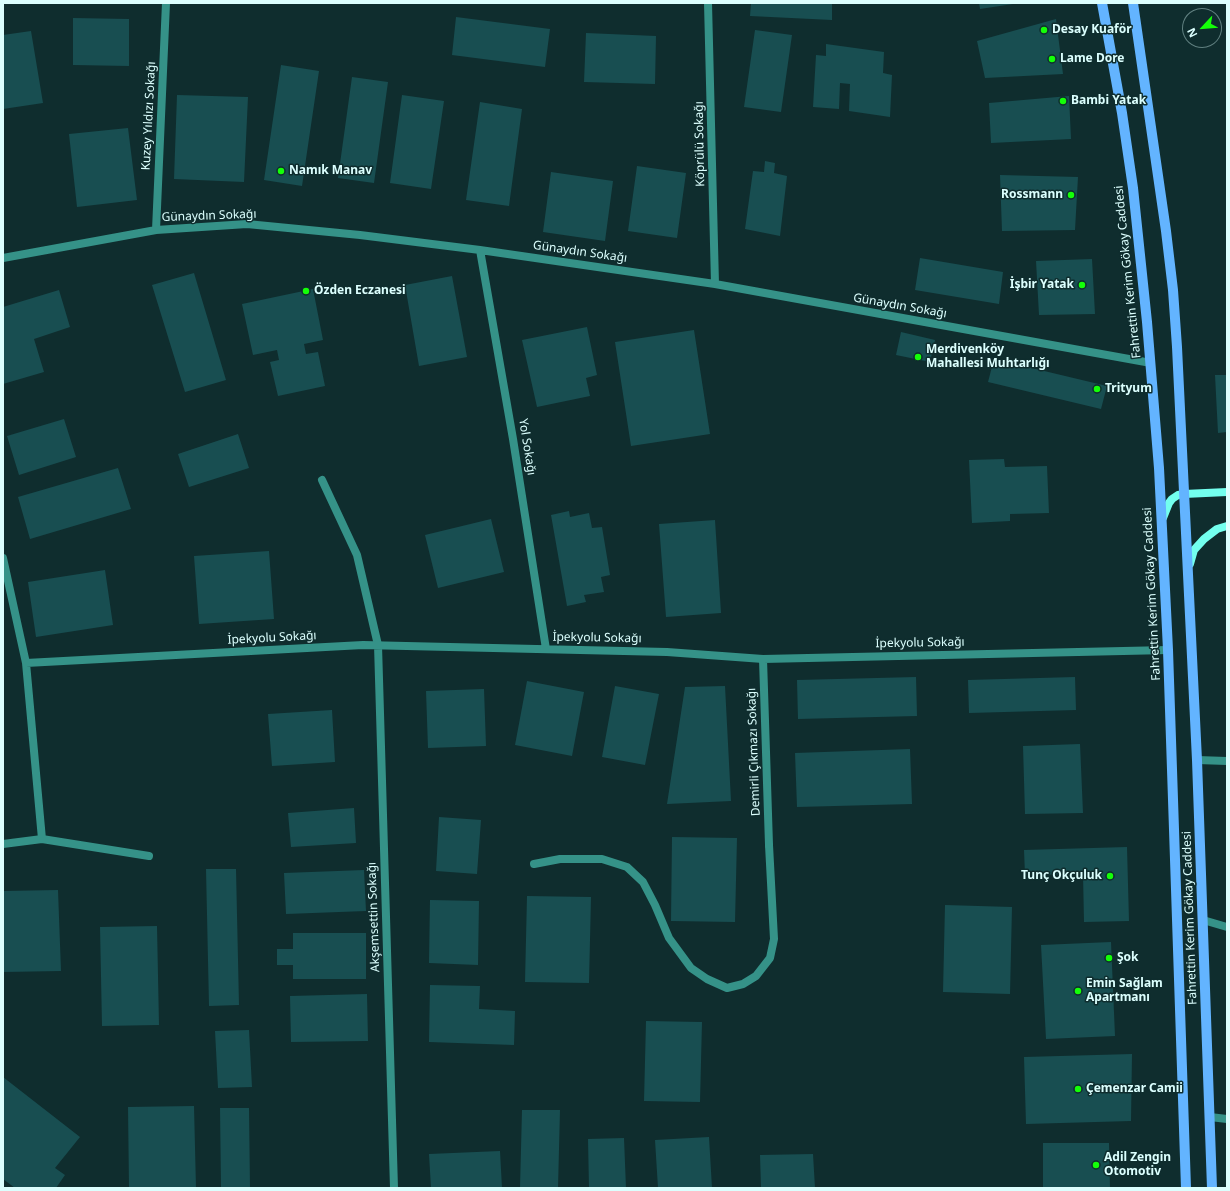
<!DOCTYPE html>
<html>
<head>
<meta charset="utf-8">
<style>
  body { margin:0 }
  #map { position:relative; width:1230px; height:1191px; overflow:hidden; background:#0f2d2e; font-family:"Noto Sans",sans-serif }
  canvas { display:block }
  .frame { position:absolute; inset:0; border:4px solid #dcfffe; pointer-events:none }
  .north { position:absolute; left:1182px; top:8px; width:40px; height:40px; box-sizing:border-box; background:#0f2d2e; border:1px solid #618181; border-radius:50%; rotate:244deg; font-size:11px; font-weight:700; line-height:16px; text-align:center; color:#dcfffe }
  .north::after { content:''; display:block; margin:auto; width:14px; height:18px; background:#14ff08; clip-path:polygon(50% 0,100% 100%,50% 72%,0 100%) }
</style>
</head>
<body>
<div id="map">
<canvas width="1230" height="1191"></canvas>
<div class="frame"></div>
<div class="north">N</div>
</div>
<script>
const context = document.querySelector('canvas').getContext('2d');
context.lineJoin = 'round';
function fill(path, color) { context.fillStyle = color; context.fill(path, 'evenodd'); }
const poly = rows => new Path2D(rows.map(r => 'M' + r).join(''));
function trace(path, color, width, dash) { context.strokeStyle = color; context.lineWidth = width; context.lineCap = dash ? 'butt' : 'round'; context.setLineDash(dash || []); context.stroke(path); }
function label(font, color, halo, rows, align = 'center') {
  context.font = font + ' "Noto Sans",sans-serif'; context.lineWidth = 3; context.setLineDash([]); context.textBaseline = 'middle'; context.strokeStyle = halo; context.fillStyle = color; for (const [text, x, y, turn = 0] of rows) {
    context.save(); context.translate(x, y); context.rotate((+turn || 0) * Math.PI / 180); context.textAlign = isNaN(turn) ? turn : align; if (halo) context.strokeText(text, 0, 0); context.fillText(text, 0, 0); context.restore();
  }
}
fill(poly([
  [751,3,832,3,832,20,750,16],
  [979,3,1013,3,1013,4,980,9],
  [456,17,550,29,545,67,452,55],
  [73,18,129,19,129,66,73,65],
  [1056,19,1063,74,985,78,977,41],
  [755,30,792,35,781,112,744,107],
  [31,31,43,103,3,109,3,35],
  [586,33,656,36,655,84,584,82],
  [826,44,884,52,883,73,892,75,890,117,849,111,850,84,840,83,839,109,813,107,816,55,826,56],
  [281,65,319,71,302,186,264,180],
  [352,77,388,82,374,183,338,178],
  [177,95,248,97,244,182,174,179],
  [402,95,444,101,431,189,390,183],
  [1069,96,1071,139,991,143,989,103],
  [480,102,522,109,509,206,466,200],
  [128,128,137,200,77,207,69,134],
  [765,161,775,163,774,173,787,176,780,236,745,229,753,171,764,172],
  [637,166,686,173,677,238,628,231],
  [551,172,613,181,605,241,543,232],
  [1000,175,1078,177,1075,230,1002,231],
  [920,258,1003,272,999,304,915,290],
  [1092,259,1095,314,1039,315,1036,261],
  [194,273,226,380,185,392,152,285],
  [452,276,467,357,419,366,405,285],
  [313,289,323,340,304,344,306,354,318,352,325,386,278,396,270,362,279,360,277,350,253,355,242,304],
  [59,290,70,327,34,339,44,372,3,384,3,307],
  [587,327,597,375,586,378,590,396,537,407,522,340],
  [694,330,710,434,631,446,615,342],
  [901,332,935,340,930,362,896,355],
  [994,359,1107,386,1101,409,988,382],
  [1215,375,1227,375,1227,432,1218,433],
  [64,419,76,457,19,475,7,436],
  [238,434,249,468,189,487,178,454],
  [1004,459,1005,467,1047,466,1049,513,1010,514,1010,521,972,523,969,460],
  [118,468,131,509,30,539,18,497],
  [569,511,570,517,589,513,592,528,602,527,610,575,601,577,604,592,584,595,586,602,567,606,551,515],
  [491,519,504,572,438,588,425,535],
  [715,520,721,613,666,617,659,524],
  [269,551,274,619,199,624,194,556],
  [105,570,113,625,36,637,28,582],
  [916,677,917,716,798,719,797,680],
  [1075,677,1076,710,969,713,968,680],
  [527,681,584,692,572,756,515,745],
  [615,686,659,694,645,765,602,757],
  [725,686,731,801,667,804,685,687],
  [484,689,486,746,428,748,426,691],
  [332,710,335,762,272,766,268,714],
  [1080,744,1083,813,1025,814,1023,746],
  [910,749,912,804,797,807,795,753],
  [354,808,356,843,291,847,288,813],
  [439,817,481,820,477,874,436,871],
  [672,837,737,838,735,922,671,921],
  [1127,847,1129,921,1084,922,1083,874,1025,875,1024,850],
  [206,869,236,869,239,1005,209,1006],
  [364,870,366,911,286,914,284,873],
  [58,890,61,971,3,972,3,891],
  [527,896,591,897,589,983,525,982],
  [430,900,479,901,478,965,429,963],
  [945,905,1012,907,1010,994,943,992],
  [157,926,159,1025,102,1026,100,927],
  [293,933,366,933,366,979,293,979,293,965,277,965,277,949,293,949],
  [1111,942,1115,1036,1046,1039,1041,945],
  [430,985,480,986,479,1009,515,1011,514,1045,429,1042],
  [367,994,368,1041,291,1042,290,996],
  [646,1021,702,1022,700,1102,644,1101],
  [249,1030,252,1087,218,1088,215,1031],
  [1132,1054,1131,1121,1026,1124,1024,1057],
  [3,1077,80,1137,55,1168,65,1175,56,1188,15,1188,3,1179],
  [194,1106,196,1188,129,1188,128,1107],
  [220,1108,249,1108,250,1188,221,1188],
  [522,1110,560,1110,558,1188,520,1188],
  [709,1137,712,1188,658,1188,655,1140],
  [624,1138,626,1188,589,1188,588,1139],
  [1043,1143,1109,1143,1110,1188,1043,1188],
  [500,1151,502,1188,431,1188,429,1154],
  [813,1154,815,1188,761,1188,760,1155]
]), '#184e51');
trace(poly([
  [322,480,357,555,378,645],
  [534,864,560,859,602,859,627,867,643,882,655,905,669,938,691,968,707,979,727,988,743,984,756,976,770,958,774,939,769,845]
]), '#359288', 8);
trace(poly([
  [708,3,715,284],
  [156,230,166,3],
  [480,250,513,439,546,649],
  [3,258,156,230,247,224,360,235,480,250,715,284,1151,363],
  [3,558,26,663,42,839,3,844],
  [378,645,394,1188],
  [763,659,769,845],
  [26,663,363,645,667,652,763,659,1168,650],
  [1197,760,1227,761],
  [42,839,149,856],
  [1203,920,1227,927],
  [1210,1117,1227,1119]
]), '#359288', 8);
trace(poly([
  [1163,518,1169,503,1172,499,1178,495,1184,494,1227,492],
  [1190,564,1194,550,1204,539,1217,529,1227,526]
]), '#73ffee', 8);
trace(poly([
  [1102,3,1122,113,1133,188,1147,322,1159,468,1168,650,1186,1188],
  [1133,3,1166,231,1173,290,1177,347,1197,760,1212,1188]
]), '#63b4ff', 10);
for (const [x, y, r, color] of [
  [1044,30,4,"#14ff08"],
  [1052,59,4,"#14ff08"],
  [1063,101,4,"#14ff08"],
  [281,171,4,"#14ff08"],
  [1071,195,4,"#14ff08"],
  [1082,285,4,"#14ff08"],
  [306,291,4,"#14ff08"],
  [918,357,4,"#14ff08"],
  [1097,389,4,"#14ff08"],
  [1110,876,4,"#14ff08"],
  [1109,958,4,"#14ff08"],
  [1078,991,4,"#14ff08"],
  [1078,1089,4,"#14ff08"],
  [1096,1165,4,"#14ff08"]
]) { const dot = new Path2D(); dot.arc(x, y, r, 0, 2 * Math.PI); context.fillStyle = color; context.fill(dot); trace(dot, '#0f2d2e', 1.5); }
label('bold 12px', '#dcfffe', '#0f2d2e', [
  ["Desay Kuaför",1052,30],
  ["Lame Dore",1060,59],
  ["Bambi Yatak",1071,101],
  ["Namık Manav",289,171],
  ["Rossmann",1063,195,"right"],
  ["İşbir Yatak",1074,285,"right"],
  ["Özden Eczanesi",314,291],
  ["Merdivenköy",926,350],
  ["Mahallesi Muhtarlığı",926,364],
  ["Trityum",1105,389],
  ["Tunç Okçuluk",1102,876,"right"],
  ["Şok",1117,958],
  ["Emin Sağlam",1086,984],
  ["Apartmanı",1086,998],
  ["Çemenzar Camii",1086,1089],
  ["Adil Zengin",1104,1158],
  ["Otomotiv",1104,1172]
], 'left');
label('12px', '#dcfffe', '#0f2d2e', [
  ["Kuzey Yıldızı Sokağı",149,116,-87],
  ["Köprülü Sokağı",700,144,-91],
  ["Günaydın Sokağı",209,216,-2],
  ["Günaydın Sokağı",580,252,8],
  ["Fahrettin Kerim Gökay Caddesi",1128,272,-96],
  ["Günaydın Sokağı",900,306,10],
  ["Yol Sokağı",527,447,81],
  ["Fahrettin Kerim Gökay Caddesi",1152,594,-93],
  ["İpekyolu Sokağı",272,638,-3],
  ["İpekyolu Sokağı",597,638,1],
  ["İpekyolu Sokağı",920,643,-1],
  ["Demirli Çıkmazı Sokağı",754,752,-92],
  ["Akşemsettin Sokağı",374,917,-92],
  ["Fahrettin Kerim Gökay Caddesi",1190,918,-92]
]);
</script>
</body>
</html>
